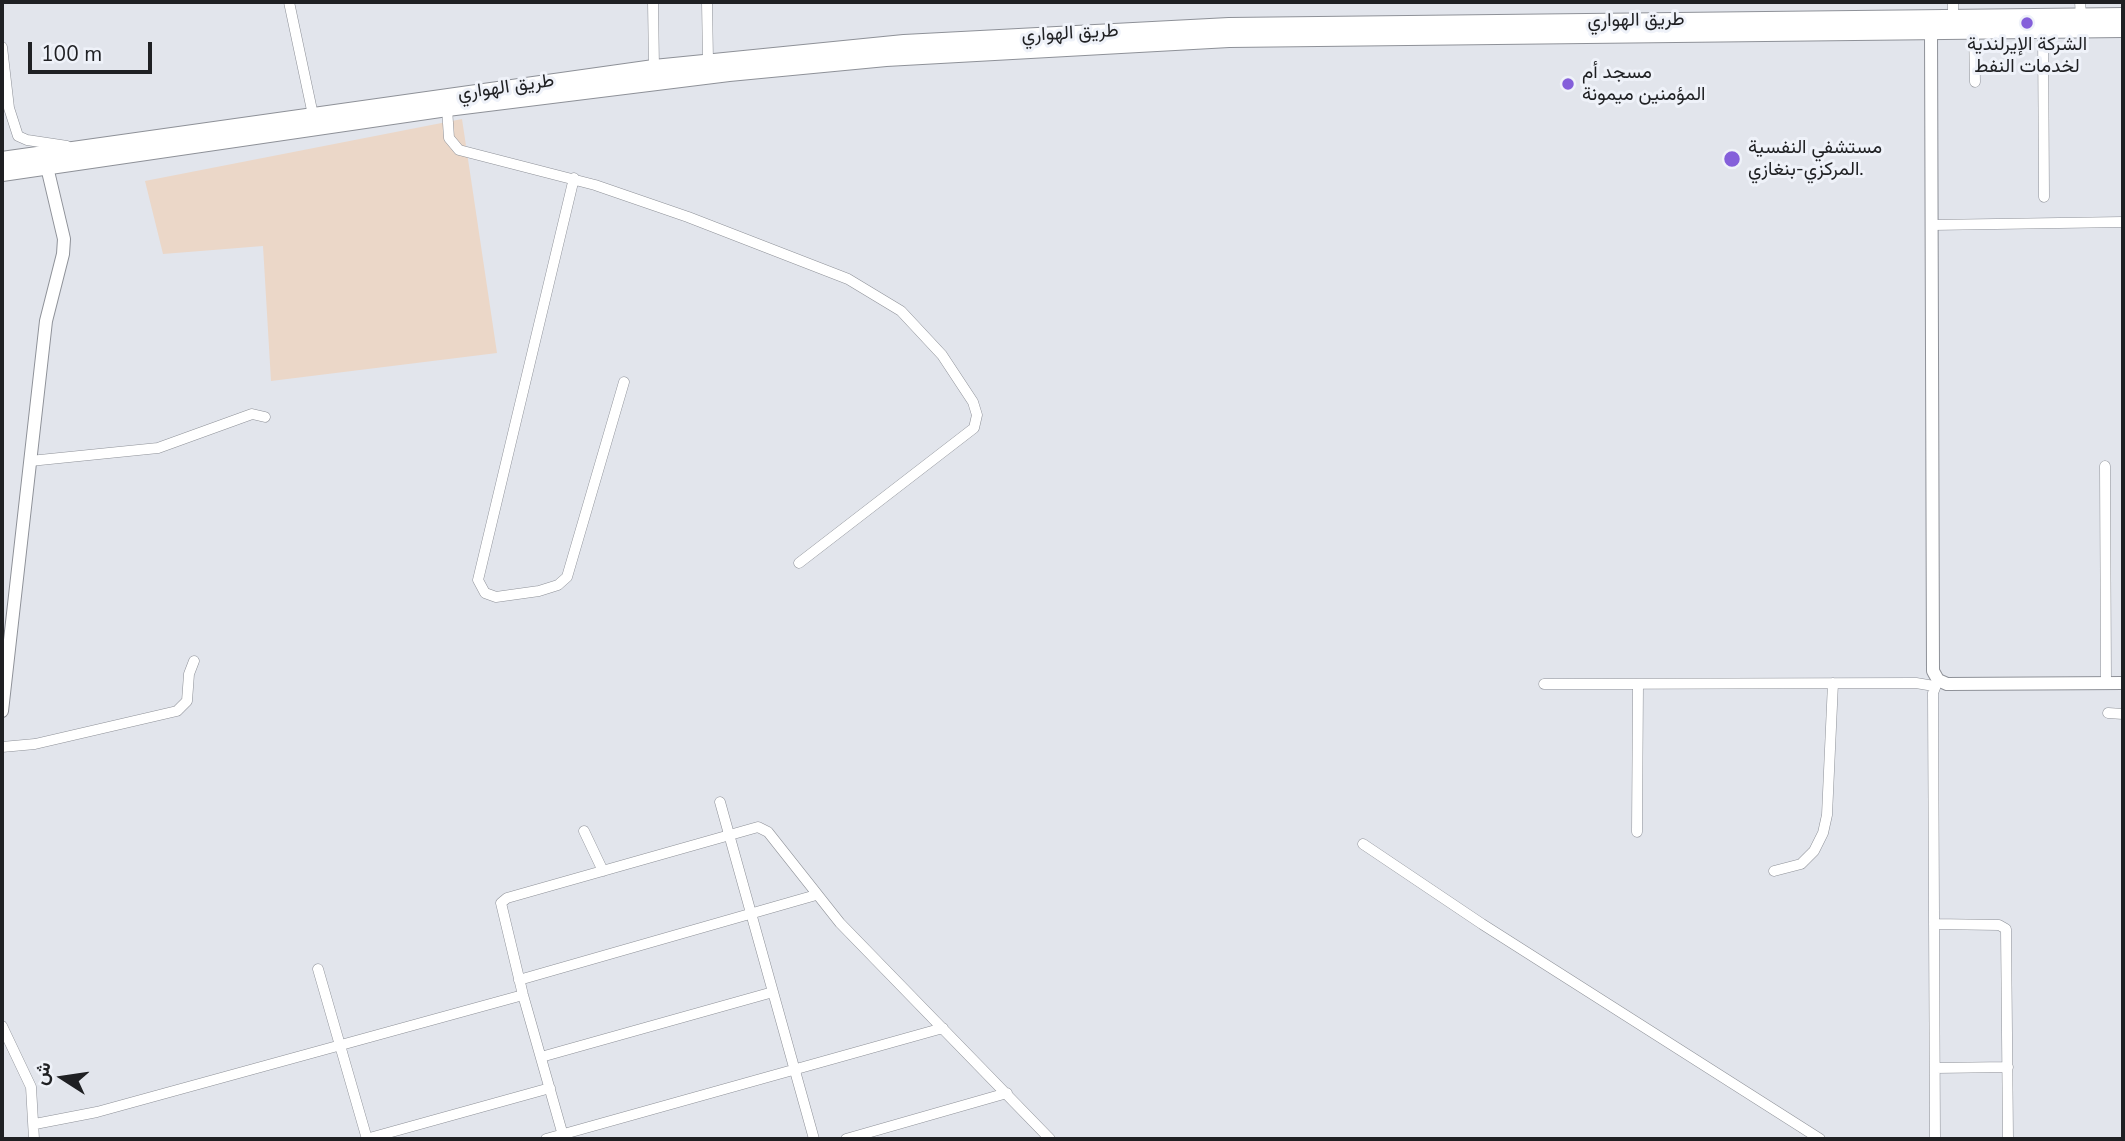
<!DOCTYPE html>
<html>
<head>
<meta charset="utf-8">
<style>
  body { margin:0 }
  #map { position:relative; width:2125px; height:1141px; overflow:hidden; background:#e2e5ec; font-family:"Nunito Sans",Vazirmatn,sans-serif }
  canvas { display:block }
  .frame { position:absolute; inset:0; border:4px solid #1f2023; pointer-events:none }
  .north { position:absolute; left:28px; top:1043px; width:70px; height:70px; -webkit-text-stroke:5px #eff2f9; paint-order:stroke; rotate:282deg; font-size:19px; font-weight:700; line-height:28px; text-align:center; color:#1f2023 }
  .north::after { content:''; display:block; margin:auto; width:24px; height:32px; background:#1f2023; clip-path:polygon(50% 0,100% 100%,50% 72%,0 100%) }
  .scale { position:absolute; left:28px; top:42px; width:124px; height:32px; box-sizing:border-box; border:4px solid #1f2023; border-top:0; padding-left:9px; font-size:21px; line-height:24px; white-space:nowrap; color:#1f2023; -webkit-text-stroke:5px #eff2f9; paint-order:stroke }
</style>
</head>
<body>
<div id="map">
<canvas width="2125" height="1141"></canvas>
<div class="frame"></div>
<div class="north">ش</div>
<div class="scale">100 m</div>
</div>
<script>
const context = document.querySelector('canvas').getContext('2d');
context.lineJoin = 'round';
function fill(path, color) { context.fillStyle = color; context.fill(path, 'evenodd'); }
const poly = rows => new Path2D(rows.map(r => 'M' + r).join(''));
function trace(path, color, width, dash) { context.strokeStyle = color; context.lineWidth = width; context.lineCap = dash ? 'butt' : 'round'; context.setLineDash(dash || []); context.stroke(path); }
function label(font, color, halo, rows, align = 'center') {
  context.font = font + ' "Nunito Sans",Vazirmatn,sans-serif'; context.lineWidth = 6; context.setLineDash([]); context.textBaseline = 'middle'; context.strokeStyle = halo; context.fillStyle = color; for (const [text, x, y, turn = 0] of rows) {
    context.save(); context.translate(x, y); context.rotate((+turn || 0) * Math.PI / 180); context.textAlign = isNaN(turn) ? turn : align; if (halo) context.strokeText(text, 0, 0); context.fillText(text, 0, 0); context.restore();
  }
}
fill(poly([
  [462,119,497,353,271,381,263,246,163,254,145,181]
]), '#ebd7c8');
const minor = poly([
  [289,2,313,115],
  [653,2,654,68],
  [707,2,708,61],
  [2080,2,2081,16],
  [1953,16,1953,2],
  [2043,29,2044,197],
  [1974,30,1975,82],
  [2,47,9,108,18,136,27,140,67,146],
  [447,108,449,138,459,150,595,185,688,217,848,279,901,311,942,355,973,402,977,415,974,428,799,563],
  [574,178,478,580,485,593,496,597,539,591,558,585,567,577,624,382],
  [1932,225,2123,222],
  [30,461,158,448,252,414,265,417],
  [2105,466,2106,684],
  [1544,684,1916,683,1934,686],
  [2108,713,2123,714],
  [2,747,35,744,177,711,187,701,189,674,194,661],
  [720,802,814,1139],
  [584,831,603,871],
  [1637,832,1638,684],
  [1363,844,1482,924,1820,1139],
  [1774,871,1801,864,1814,851,1823,833,1827,815,1833,683],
  [1934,924,1999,925,2006,929,2008,1139],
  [318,969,367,1139],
  [519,980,816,895],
  [2,1026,31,1087,34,1139],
  [541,1057,773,992],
  [1935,1068,2008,1067],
  [35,1124,97,1112,523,995],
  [366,1139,550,1088],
  [546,1139,943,1028],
  [564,1139,523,995,501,903,507,898,758,827,768,832,840,923,1050,1139],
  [846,1139,1007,1093],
  [1935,1139,1933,693,1938,680]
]);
const tertiary = poly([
  [1931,31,1933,671,1938,680,1947,684,2123,683],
  [2,711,46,321,63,254,64,239,47,167]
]);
const trunk = poly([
  [2,160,654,68,904,43,1229,26,2123,16],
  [2,173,447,108,729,73,886,58,1229,39,2123,29]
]);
trace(minor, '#8e9198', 11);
trace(tertiary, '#8e9198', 14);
trace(trunk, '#8e9198', 18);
trace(minor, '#fff', 10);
trace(tertiary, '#fff', 12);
trace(trunk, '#fff', 16);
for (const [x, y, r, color] of [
  [2027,23,7,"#845fda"],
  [1568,84,7,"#845fda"],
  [1732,159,9,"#845fda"]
]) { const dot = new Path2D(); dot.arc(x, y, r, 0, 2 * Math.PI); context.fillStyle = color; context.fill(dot); trace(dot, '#eff2f9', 2.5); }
label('19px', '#1f2023', '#eff2f9', [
  ["طريق الهواري",1636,21,-1],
  ["طريق الهواري",1070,34,-3],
  ["طريق الهواري",506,88,-8]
]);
label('19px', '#1f2023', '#eff2f9', [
  ["الشركة الإيرلندية",2027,45,"center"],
  ["لخدمات النفط",2027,67,"center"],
  ["مسجد أم",1582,73],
  ["المؤمنين ميمونة",1582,95],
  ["مستشفي النفسية",1748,148],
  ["المركزي-بنغازي.",1748,170]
], 'left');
</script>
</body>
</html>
